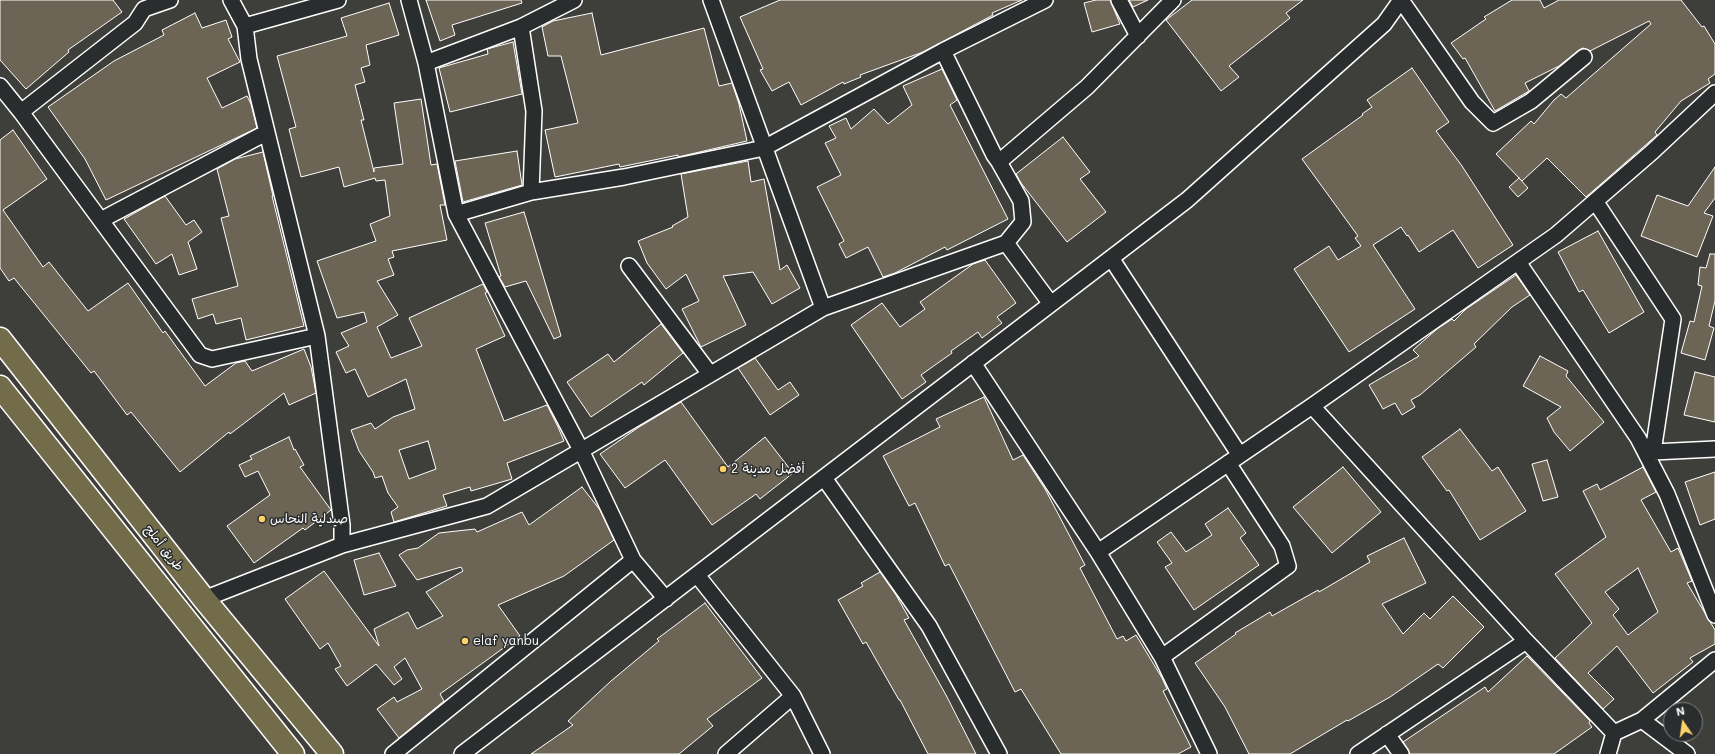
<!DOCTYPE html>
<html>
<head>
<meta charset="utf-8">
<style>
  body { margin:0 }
  #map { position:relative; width:1715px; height:754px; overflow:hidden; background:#3e3e3a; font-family:Mali,sans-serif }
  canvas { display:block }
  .north { position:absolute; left:1663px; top:702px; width:40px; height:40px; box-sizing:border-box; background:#2a2d2e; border:1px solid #7f8182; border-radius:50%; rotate:347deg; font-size:11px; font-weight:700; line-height:16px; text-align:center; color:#fff }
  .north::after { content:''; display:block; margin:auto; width:14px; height:18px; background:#ffd166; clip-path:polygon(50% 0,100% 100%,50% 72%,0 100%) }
</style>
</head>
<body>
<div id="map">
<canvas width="1715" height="754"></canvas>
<div class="north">N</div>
</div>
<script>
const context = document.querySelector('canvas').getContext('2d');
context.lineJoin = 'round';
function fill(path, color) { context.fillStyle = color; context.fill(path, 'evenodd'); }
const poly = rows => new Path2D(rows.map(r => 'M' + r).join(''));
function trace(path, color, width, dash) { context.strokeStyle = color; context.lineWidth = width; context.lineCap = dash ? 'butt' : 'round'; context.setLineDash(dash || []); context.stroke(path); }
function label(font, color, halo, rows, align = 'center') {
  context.font = font + ' Mali,"Playpen Sans Arabic",sans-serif'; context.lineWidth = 3; context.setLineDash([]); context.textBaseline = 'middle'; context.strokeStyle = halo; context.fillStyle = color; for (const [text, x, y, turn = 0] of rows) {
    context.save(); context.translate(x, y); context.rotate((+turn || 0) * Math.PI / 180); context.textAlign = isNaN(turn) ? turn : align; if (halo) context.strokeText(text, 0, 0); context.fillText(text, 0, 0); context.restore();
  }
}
const building = poly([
  [0,0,113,0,122,12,68,50,69,52,26,89,0,60,0,0],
  [426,0,521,0,522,3,452,25,455,35,440,41,426,0],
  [780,0,1022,0,992,13,993,15,923,52,860,75,861,77,844,84,843,82,801,105,789,82,772,91,760,70,763,69,740,17,780,0],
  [1096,0,1110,0,1120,24,1092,32,1084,3,1096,0],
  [1129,0,1148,0,1133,7,1129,0],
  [1192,0,1303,0,1286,13,1290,18,1229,66,1239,77,1221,91,1166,20,1192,0],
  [1512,0,1540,0,1544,8,1559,0,1681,0,1702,27,1704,26,1715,44,1715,74,1708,79,1710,83,1681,101,1655,132,1657,135,1586,197,1547,158,1522,181,1496,154,1531,121,1534,124,1554,100,1561,94,1566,98,1651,24,1649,21,1590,51,1583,48,1579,50,1559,66,1525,83,1529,91,1495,111,1465,58,1463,59,1451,43,1486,19,1484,17,1512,0],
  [389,3,399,35,366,45,370,65,361,68,365,82,355,85,364,120,361,120,374,172,374,168,403,164,394,103,421,99,431,165,437,164,445,205,440,205,447,240,392,251,394,257,388,259,394,275,377,281,398,315,377,327,391,358,422,346,409,318,483,284,487,292,485,293,505,336,476,349,504,421,547,405,558,427,564,441,507,463,512,479,471,491,470,487,443,495,447,506,394,522,391,512,398,507,388,493,382,476,375,478,373,472,359,451,351,430,371,423,375,429,393,417,415,409,406,379,368,397,355,369,346,373,336,352,349,346,341,333,367,322,364,312,337,318,317,261,376,241,370,224,390,216,385,180,376,181,375,178,344,187,339,167,301,177,289,129,296,127,277,56,347,36,341,18,389,3],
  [428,441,436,469,409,479,399,450,428,441],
  [195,13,202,28,226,20,232,37,228,39,240,62,207,78,222,108,247,96,251,104,257,128,106,200,85,159,48,107,114,61,164,35,162,30,195,13],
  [592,13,601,55,704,28,719,86,732,83,739,104,747,141,678,157,678,155,620,167,619,164,555,177,545,130,578,123,561,56,548,56,542,27,553,21,592,13],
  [513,42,522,94,450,112,439,68,488,54,487,49,513,42],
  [1412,68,1449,122,1436,131,1462,166,1513,245,1478,268,1453,230,1419,252,1408,235,1407,236,1401,227,1373,245,1415,309,1349,352,1294,269,1329,246,1338,260,1361,246,1355,238,1358,236,1302,159,1363,115,1362,114,1372,107,1367,100,1412,68],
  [942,69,957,100,950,105,1008,219,947,250,945,247,895,273,883,277,868,247,846,258,839,244,844,241,817,187,841,175,825,143,836,138,829,126,846,118,851,129,874,109,888,124,912,105,903,86,942,69],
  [13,130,47,179,3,210,43,267,49,262,88,311,128,283,163,333,165,331,205,386,236,363,245,361,252,371,304,349,311,367,316,393,289,405,284,393,230,434,229,432,180,472,131,412,127,415,94,371,91,373,14,278,9,281,0,268,0,140,13,130],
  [1063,137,1090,172,1080,179,1106,212,1067,242,1021,183,1016,174,1063,137],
  [517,151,522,185,463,202,455,161,517,151],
  [263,152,273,196,272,196,304,326,246,340,241,318,216,324,213,314,198,319,192,299,238,286,221,218,229,216,217,169,235,159,263,152],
  [748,161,751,182,764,179,780,270,787,265,800,288,772,304,753,272,723,276,746,325,701,347,682,309,699,301,686,274,666,289,647,263,638,241,673,227,672,226,688,217,681,174,748,161],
  [1715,167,1715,198,1704,213,1713,216,1697,257,1641,236,1657,195,1688,206,1715,167],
  [1519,178,1528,188,1518,197,1509,187,1519,178],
  [165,196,186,225,194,220,202,232,188,242,197,269,179,275,172,254,156,264,124,219,165,196],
  [524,212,561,336,554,339,526,281,505,287,499,277,501,276,485,223,524,212],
  [1598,231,1644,312,1609,333,1583,290,1579,292,1558,252,1598,231],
  [1710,254,1715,254,1715,301,1709,326,1714,328,1705,360,1681,353,1690,321,1694,322,1702,286,1698,285,1700,267,1706,268,1710,254],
  [985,260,1016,303,997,317,1002,323,982,338,978,332,951,351,952,353,921,375,926,382,902,399,851,325,882,303,900,327,925,309,920,302,973,264,985,260],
  [1516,275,1530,295,1512,307,1474,344,1476,347,1420,395,1411,400,1415,407,1402,415,1395,403,1383,409,1369,385,1419,356,1413,350,1437,329,1452,319,1454,321,1466,309,1516,275],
  [661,324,683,353,644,385,642,382,591,417,567,382,608,354,614,362,661,324],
  [1540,356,1568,371,1566,376,1604,422,1570,451,1554,432,1547,418,1561,407,1523,386,1540,356],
  [755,358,778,390,790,382,799,395,770,415,738,368,755,358],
  [1695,372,1715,377,1715,422,1684,415,1695,372],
  [984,397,1013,460,1023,455,1045,489,1085,565,1080,568,1117,639,1123,636,1126,641,1136,635,1162,678,1167,689,1163,691,1191,747,1178,754,1061,754,1021,689,1015,692,949,564,945,566,915,503,909,506,883,456,940,427,936,419,984,397],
  [681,402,728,467,765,437,793,473,760,499,756,494,712,525,665,460,625,488,600,454,639,427,681,402],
  [1460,429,1492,471,1498,467,1526,511,1480,540,1449,490,1447,491,1422,457,1460,429],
  [289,437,294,450,295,449,304,465,300,467,331,510,305,530,303,528,254,563,227,526,270,495,258,471,245,477,239,465,252,459,250,456,289,437],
  [1547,460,1558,497,1543,501,1532,464,1547,460],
  [1343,467,1381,512,1332,553,1293,507,1343,467],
  [1643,467,1656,492,1641,500,1671,552,1678,548,1692,581,1687,583,1715,630,1715,644,1690,658,1693,662,1653,693,1617,646,1588,673,1614,699,1603,709,1555,658,1592,623,1555,574,1606,537,1583,491,1597,484,1600,490,1643,467],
  [1638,568,1658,612,1628,635,1613,615,1619,609,1605,592,1638,568],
  [1715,472,1715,519,1700,525,1685,482,1715,472],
  [582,487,600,510,614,540,564,576,498,605,520,636,440,694,444,701,399,738,377,709,394,697,397,702,422,689,405,658,394,667,402,679,394,685,376,664,347,686,335,669,341,666,328,643,320,649,285,599,324,571,379,646,374,629,408,612,417,629,443,616,426,592,463,571,461,567,417,580,399,555,407,550,418,548,439,533,475,529,477,532,522,512,529,525,582,487],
  [1228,508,1246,533,1240,538,1259,565,1194,610,1165,567,1172,563,1157,542,1171,532,1186,552,1212,535,1205,524,1228,508],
  [1404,538,1426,583,1382,604,1403,634,1424,613,1430,619,1453,596,1484,627,1443,668,1438,664,1390,697,1348,721,1347,720,1290,754,1249,754,1225,707,1195,663,1236,634,1235,633,1270,612,1272,616,1318,590,1319,592,1370,562,1367,556,1404,538],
  [379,553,396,586,364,595,354,560,379,553],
  [880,572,896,595,909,618,904,620,946,695,976,754,928,754,900,700,899,700,866,642,863,644,838,600,863,586,861,583,880,572],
  [705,603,762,678,707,719,713,726,679,754,531,754,573,725,568,721,611,681,659,641,657,639,705,603],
  [1527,656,1590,721,1589,723,1592,727,1554,754,1410,754,1403,742,1485,687,1488,692,1527,656]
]);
fill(building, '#6c6555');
trace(building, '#fff', 1);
const street = poly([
  [231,0,245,26],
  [338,0,245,26,249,59,317,336,342,525,342,545],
  [409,0,426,63,456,214,581,450,633,560,666,599],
  [711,0,823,308],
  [1119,0,1138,36],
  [1401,0,1472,102,1493,123,1531,101,1584,57],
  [521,27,534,111,531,192],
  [943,51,994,155,999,162],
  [426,63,521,27,574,0],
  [0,86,21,112,200,355,212,359,317,336],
  [21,112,135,23,144,9,170,0],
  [1595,201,1673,319,1653,452],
  [456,214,531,192,624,177,764,148,943,51,1045,0],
  [101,220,260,136],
  [1006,243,1023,222,1021,201,999,162,1087,87,1173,0],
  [1111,258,1239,454],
  [1518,262,1638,438,1667,494,1715,615],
  [629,266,710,374],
  [973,363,1098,552,1162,657,1209,754],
  [1312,406,1526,641,1614,733,1642,720,1687,754],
  [1646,446,1653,452,1715,449],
  [824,478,929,626,999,754],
  [1098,552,1312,406,1556,235,1652,152,1715,93],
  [697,575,793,696,822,754],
  [204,599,342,545,487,506,823,308,1006,243,1051,304],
  [1162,657,1288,566,1282,546,1228,463],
  [1642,720,1715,660],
  [1387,734,1401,754],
  [393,754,633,560],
  [462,754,1187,200,1384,24,1401,0],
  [726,754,793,696],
  [1358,754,1526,641],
  [1608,754,1614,733]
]);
const highway = poly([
  [0,339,204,599,332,754],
  [0,387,293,754]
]);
trace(street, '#fff', 18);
trace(highway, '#fff', 25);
trace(street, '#2a2d2e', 15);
trace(highway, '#726c4b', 22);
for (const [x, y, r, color] of [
  [723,469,4,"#ffd166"],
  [262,519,4,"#ffd166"],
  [465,641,4,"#ffd166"]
]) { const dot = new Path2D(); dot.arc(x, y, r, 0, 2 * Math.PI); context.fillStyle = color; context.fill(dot); trace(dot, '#2a2d2e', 1.5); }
label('13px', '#fff', '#2a2d2e', [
  ["2 أفضل مدينة",731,469],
  ["صيدلية النحاس",270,519],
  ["elaf yanbu",473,641]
], 'left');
label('13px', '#fff', '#2a2d2e', [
  ["طريق أملج",164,548,52]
]);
</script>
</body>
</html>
